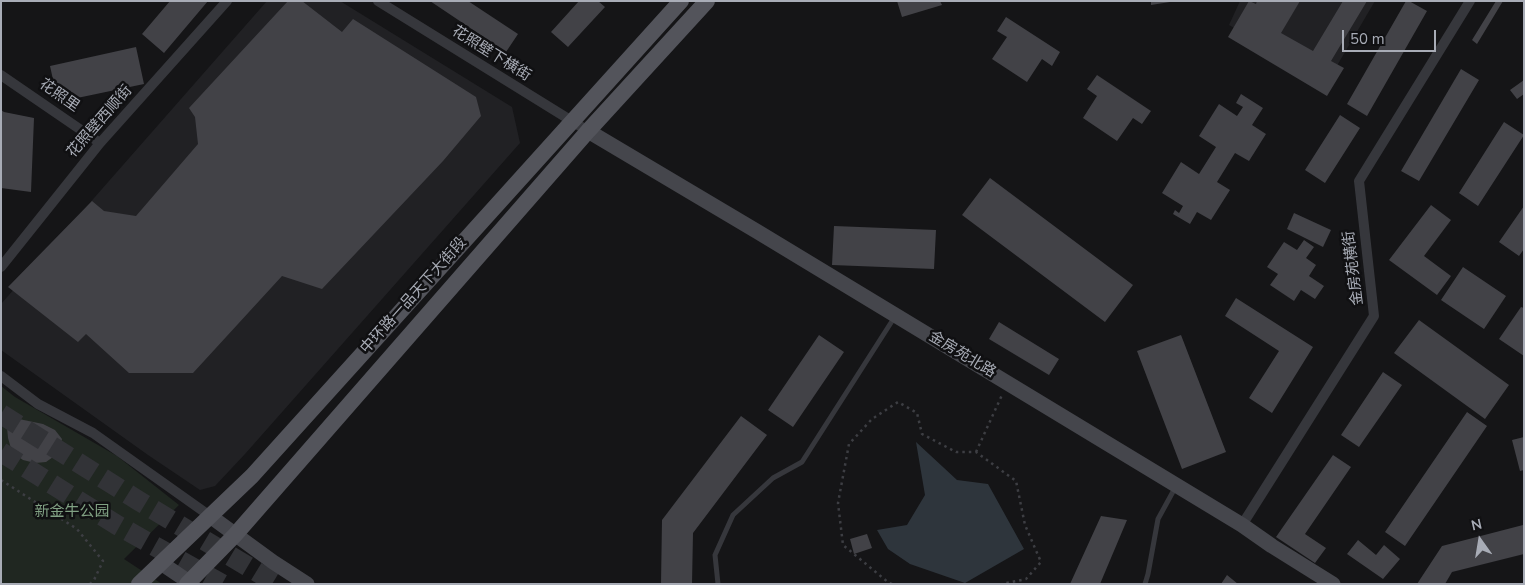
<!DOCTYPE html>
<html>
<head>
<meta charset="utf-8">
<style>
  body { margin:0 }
  #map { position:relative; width:1525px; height:585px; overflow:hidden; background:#151517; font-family:"Nunito Sans",sans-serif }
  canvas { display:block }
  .frame { position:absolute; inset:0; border:2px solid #a8acb6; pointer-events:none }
  .north { position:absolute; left:1455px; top:515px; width:50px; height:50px; -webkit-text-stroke:4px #101012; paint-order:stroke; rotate:347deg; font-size:14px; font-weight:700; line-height:20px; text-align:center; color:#a8acb6 }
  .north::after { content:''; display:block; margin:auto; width:18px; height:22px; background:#a8acb6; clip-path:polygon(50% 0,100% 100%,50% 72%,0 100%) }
  .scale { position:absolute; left:1342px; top:30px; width:94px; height:22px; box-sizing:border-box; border:2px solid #a8acb6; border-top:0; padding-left:6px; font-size:15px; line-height:18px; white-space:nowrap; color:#a8acb6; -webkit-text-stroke:4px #101012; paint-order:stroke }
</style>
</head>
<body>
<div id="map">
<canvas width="1525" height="585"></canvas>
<div class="frame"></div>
<div class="north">N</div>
<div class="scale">50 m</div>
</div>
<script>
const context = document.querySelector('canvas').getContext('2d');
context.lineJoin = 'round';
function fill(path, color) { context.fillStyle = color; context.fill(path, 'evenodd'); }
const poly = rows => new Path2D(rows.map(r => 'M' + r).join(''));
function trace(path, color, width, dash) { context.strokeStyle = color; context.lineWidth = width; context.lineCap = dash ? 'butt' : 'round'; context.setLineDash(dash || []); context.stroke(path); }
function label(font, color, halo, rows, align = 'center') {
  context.font = font + ' "Nunito Sans","Noto Sans SC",sans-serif'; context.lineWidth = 5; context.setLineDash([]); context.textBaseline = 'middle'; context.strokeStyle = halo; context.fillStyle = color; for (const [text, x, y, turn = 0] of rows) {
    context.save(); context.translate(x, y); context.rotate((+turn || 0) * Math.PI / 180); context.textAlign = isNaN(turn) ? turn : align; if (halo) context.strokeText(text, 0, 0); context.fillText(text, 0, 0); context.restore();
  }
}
fill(poly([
  [267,1,340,1,512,107,520,143,245,454,215,486,200,490,148,455,1,350,1,304],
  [1240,1,1375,1,1328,81,1229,25]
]), '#212124');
fill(poly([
  [1,386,15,397,117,456,179,505,124,559,162,584,1,584]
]), '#202721');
fill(poly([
  [916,442,957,480,988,484,1024,549,965,583,910,564,888,549,877,530,907,525,925,495]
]), '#2e353c');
fill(poly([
  [170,1,208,1,164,53,142,34],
  [288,1,302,1,342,32,353,19,476,97,481,116,443,161,322,289,282,276,193,373,129,373,86,334,78,342,8,287,92,201,104,211,136,216,198,144,195,117,189,108],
  [430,1,468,1,518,34,506,52],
  [579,1,598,1,605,7,568,47,551,32],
  [897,1,940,1,942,5,902,17],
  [1151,1,1170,1,1170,2,1151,5],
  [1249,1,1256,4,1257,1,1300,1,1281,33,1313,51,1343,1,1367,1,1331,61,1344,68,1327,96,1228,37],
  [1406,1,1409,1,1427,11,1367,116,1347,104],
  [1496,1,1503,1,1477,44,1472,40],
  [1006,17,1060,52,1052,66,1042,59,1027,82,992,59,1007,37,997,31],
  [136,47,144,84,58,102,50,66],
  [1461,69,1479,80,1419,181,1401,171],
  [1097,75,1151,111,1142,124,1133,118,1117,141,1083,118,1097,96,1087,89],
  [1524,80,1524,94,1517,99,1510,90],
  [1241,94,1263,108,1252,125,1266,134,1249,161,1235,153,1217,182,1230,190,1211,220,1197,212,1190,224,1173,214,1175,210,1179,213,1183,206,1162,193,1181,162,1199,174,1216,147,1199,136,1219,104,1237,116,1243,107,1236,103],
  [1,110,4,112,34,118,31,192,1,188],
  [1340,115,1360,128,1325,183,1305,170],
  [1504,122,1524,135,1478,206,1459,193],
  [990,178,1133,285,1105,322,962,215],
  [1431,205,1451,220,1424,256,1451,276,1437,295,1389,260],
  [1524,206,1524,249,1519,256,1499,242],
  [1294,213,1331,230,1323,247,1287,229],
  [834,226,936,230,934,269,832,265],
  [1304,240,1314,247,1306,258,1316,265,1309,276,1324,286,1315,299,1301,290,1294,301,1270,285,1278,274,1267,267,1284,242,1297,250],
  [1463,267,1506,296,1484,329,1441,300],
  [1236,298,1313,347,1272,413,1249,398,1279,351,1225,316],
  [1521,307,1524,308,1524,356,1499,339],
  [1419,320,1509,385,1485,419,1394,353],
  [999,322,1059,359,1049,375,989,339],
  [819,335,844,352,793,427,768,410],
  [1181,335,1226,452,1182,469,1137,351],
  [1383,372,1402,385,1359,447,1341,435],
  [1467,412,1487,426,1405,546,1385,532],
  [741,416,767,435,693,533,692,584,661,584,662,520],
  [19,419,43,424,55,430,62,439,60,447,53,457,46,462,35,463,23,460,12,452,8,438,7,427],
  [1524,437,1524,470,1520,471,1512,440],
  [1333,455,1351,467,1305,534,1326,548,1315,563,1276,537],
  [1101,516,1127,520,1100,584,1070,584],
  [1523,525,1524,554,1452,572,1445,584,1417,584,1442,546],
  [867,534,872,548,854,554,850,539],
  [1358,540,1376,555,1384,545,1400,559,1383,579,1347,554],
  [1227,575,1238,584,1221,584]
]), '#424247');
trace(poly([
  [1,414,139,501,277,584],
  [1,452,117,525,222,584]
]), '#323337', 20, [20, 10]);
trace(poly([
  [976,452,1002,395],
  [1,480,77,529,103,561,94,580,90,584],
  [892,584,889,583,843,545,838,503,849,444,872,419,898,402,917,413,922,434,956,452,976,452,1016,481,1025,525,1041,562,1026,579,1002,584]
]), '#3d3e43', 2.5, [2.5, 4]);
trace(poly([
  [718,584,715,555,733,515,773,478,802,462,894,318],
  [1145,584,1148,574,1158,519,1175,488]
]), '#36373c', 5);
trace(poly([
  [378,1,588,131],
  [1,75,100,143],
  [1,267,100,143,227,1],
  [1,376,38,404,93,433,210,516],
  [1242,525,1374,316,1359,181,1470,1]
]), '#36373c', 10);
trace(poly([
  [588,131,758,232,1242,525,1272,546,1333,584],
  [210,516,273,562,307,584],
  [161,563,192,584]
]), '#45464c', 15);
trace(poly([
  [139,584,252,476,681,1],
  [187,584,235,535,588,131,707,1]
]), '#53545b', 16);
label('15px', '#a8acb6', '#101012', [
  ["花照壁下横街",491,54,32],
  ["花照里",59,96,35],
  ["花照壁西顺街",100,122,-49],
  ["金房苑横街",1354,268,-97],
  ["中环路一品天下大街段",414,296,-48],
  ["金房苑北路",962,355,31]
]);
label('15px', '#80a083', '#101012', [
  ["新金牛公园",72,512]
]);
</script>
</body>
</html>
